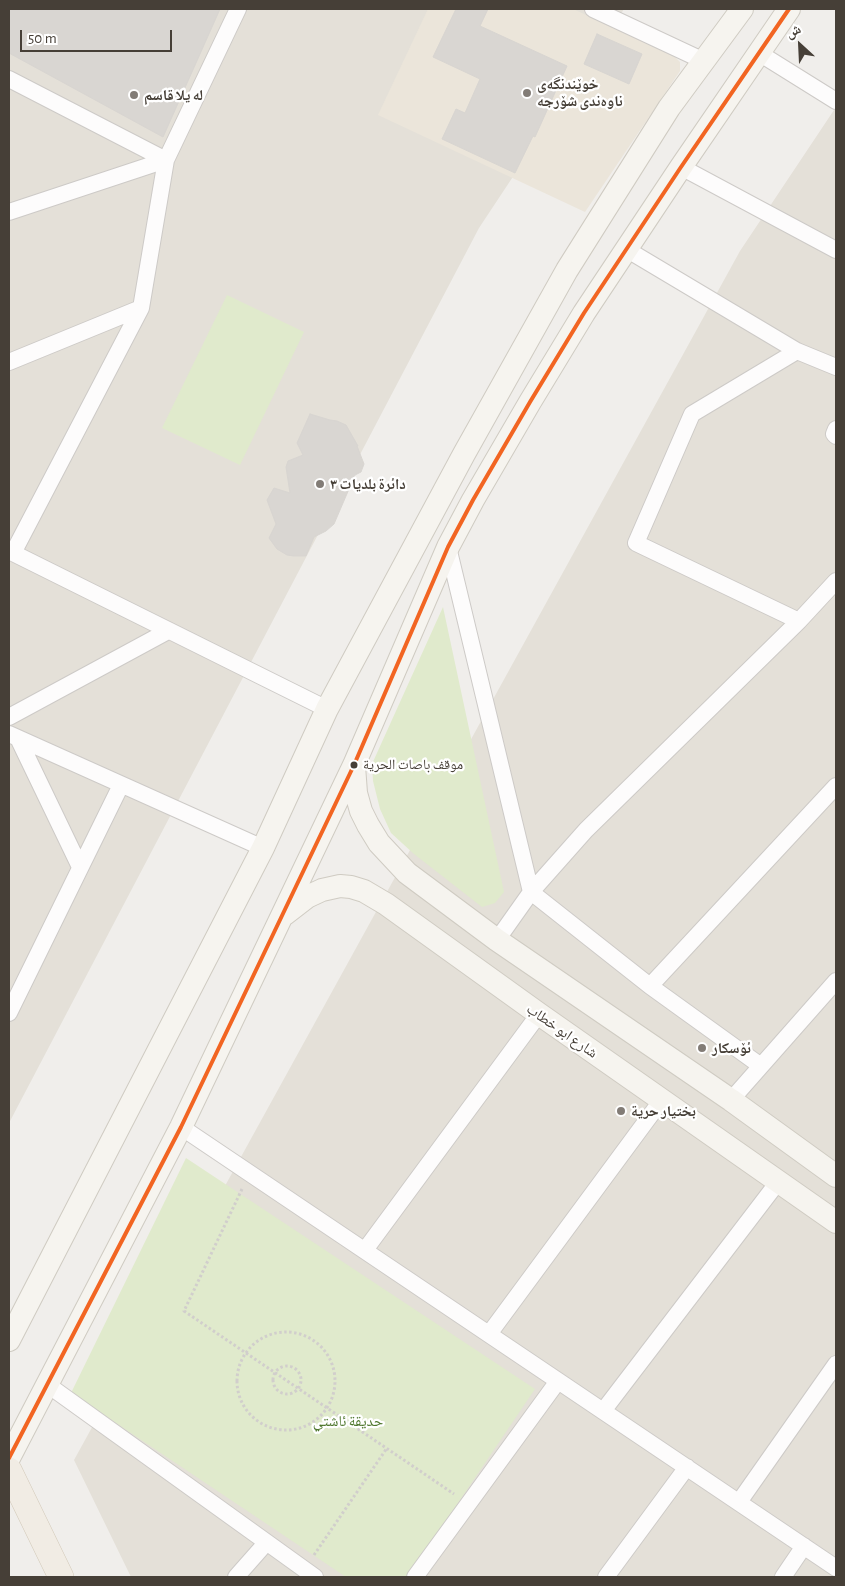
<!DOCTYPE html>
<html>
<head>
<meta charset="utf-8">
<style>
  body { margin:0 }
  #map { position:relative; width:845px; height:1586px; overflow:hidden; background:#f0eeeb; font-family:"Alegreya Sans","Noto Naskh Arabic",sans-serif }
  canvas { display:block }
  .frame { position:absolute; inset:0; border:10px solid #463f37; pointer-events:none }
  .north { position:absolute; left:775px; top:20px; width:50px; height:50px; -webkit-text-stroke:4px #fff; paint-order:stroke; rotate:335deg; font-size:14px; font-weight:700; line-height:20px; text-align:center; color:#463f37 }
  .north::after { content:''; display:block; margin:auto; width:18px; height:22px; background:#463f37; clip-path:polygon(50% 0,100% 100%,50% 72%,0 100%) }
  .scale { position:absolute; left:20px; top:30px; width:152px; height:22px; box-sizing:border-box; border:2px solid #463f37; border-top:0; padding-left:6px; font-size:15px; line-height:18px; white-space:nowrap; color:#463f37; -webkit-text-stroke:4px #fff; paint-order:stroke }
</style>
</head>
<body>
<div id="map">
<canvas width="845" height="1586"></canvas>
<div class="frame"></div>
<div class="north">ش</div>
<div class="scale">50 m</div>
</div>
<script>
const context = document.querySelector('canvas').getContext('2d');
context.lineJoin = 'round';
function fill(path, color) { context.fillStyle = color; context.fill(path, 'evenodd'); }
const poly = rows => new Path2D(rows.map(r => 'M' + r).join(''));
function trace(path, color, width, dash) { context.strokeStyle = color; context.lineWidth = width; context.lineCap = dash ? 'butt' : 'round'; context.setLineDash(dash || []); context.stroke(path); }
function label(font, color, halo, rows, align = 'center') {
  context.font = font + ' "Alegreya Sans","Noto Naskh Arabic",sans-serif'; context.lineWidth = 4.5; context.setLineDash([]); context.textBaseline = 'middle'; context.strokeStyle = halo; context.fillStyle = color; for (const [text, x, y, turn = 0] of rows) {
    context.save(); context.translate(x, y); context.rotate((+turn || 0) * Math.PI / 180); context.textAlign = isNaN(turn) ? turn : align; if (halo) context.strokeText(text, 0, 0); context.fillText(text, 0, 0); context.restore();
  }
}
fill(poly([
  [9,9,624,9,479,228,9,1123],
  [836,107,836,1577,131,1577,74,1460,740,251]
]), '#e4e0d8');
fill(poly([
  [428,9,573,9,673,55,680,62,680,71,585,212,378,115]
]), '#ebe5da');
fill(poly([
  [227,295,304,332,240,465,162,428],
  [443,607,504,892,495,903,482,907,414,854,391,833,380,809,373,781,372,764],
  [186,1158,535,1389,408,1577,346,1577,71,1393]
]), '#e0eacc');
const building = poly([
  [9,9,220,9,163,137,9,53,9,9],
  [456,9,488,9,480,26,567,66,535,137,533,136,515,173,442,139,456,109,465,113,480,79,433,57,456,9],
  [597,34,642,54,629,84,584,64,597,34],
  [310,414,330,420,337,421,346,425,358,446,357,446,364,464,361,472,355,475,334,524,326,531,314,537,306,556,294,556,287,555,277,549,269,538,276,524,267,500,274,488,290,493,286,467,288,461,303,455,297,443,310,414]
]);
fill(building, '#d9d6d2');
trace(building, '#d8d5d1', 1);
const street = poly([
  [593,9,704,61],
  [759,53,836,101],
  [9,79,166,160,141,308,13,553],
  [681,167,836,250],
  [9,212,166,160,238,9],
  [626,249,797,351,836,367],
  [797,351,692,414,636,543,799,621,836,581],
  [9,362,141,308],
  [836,429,834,434,836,436],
  [448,547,531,892,650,986,761,1066],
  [9,551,327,709],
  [9,717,168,631],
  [9,734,263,848],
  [18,738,80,867],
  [497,940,531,892,586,830,799,621],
  [650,986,836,786],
  [9,1013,121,785],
  [731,1100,836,981],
  [181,1127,836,1568],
  [365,1250,539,1014],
  [489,1334,661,1101],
  [48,1385,315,1577],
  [603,1411,778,1182],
  [739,1502,836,1364],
  [236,1577,266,1543],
  [415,1577,558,1381],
  [606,1577,687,1467],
  [783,1577,804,1546]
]);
const secondary = poly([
  [354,766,356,793,361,811,368,825,379,843,407,873,497,940,731,1100,836,1176],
  [285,914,307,897,322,890,340,886,351,887,364,891,386,904,539,1014,836,1222],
  [9,1340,263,848,327,709,464,454,567,270,669,108,742,9],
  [9,1458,181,1127,354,765,448,547,473,500,530,402,584,313,681,167,789,9]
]);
const primary = poly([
  [9,1470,61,1577]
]);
trace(street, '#cdcac7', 18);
trace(secondary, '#cfcbc2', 24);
trace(primary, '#d2c9b9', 26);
trace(poly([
  [242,1189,184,1311,454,1494],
  '237 1381a49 49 0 1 1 98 0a49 49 0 1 1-98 0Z',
  '273 1380a14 14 0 1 1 28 0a14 14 0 1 1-28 0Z',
  [314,1555,387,1448]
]), '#d1cecc', 3, [2.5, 2.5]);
trace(street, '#fdfcfc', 16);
trace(secondary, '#f6f4ef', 22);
trace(primary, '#f1ece4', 25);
trace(poly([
  [9,1458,181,1127,354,765,448,547,473,500,530,402,584,313,681,167,789,9]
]), '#f26522', 4);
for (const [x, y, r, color] of [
  [527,93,5,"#827c76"],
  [134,95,5,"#827c76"],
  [320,484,5,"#827c76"],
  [354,765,4.5,"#463f37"],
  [702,1048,5,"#827c76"],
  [621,1111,5,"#827c76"]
]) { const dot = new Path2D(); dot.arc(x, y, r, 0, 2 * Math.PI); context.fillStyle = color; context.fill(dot); trace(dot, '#fff', 2); }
label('14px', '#463f37', '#fff', [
  ["موقف باصات الحریة",363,765]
], 'left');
label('bold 15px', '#463f37', '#fff', [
  ["خوێندنگەی",537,84],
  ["ناوەندی شۆرجە",537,101],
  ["له يلا قاسم",144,95],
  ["دائرة بلديات ٣",330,484],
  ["ئۆسکار",712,1048],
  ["بختيار حرية",631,1111]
], 'left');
label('15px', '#463f37', '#fff', [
  ["شارع ابو خطاب",562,1031,35]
]);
label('15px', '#4d762c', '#fff', [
  ["حديقة ئاشتي",348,1421]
]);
</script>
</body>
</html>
